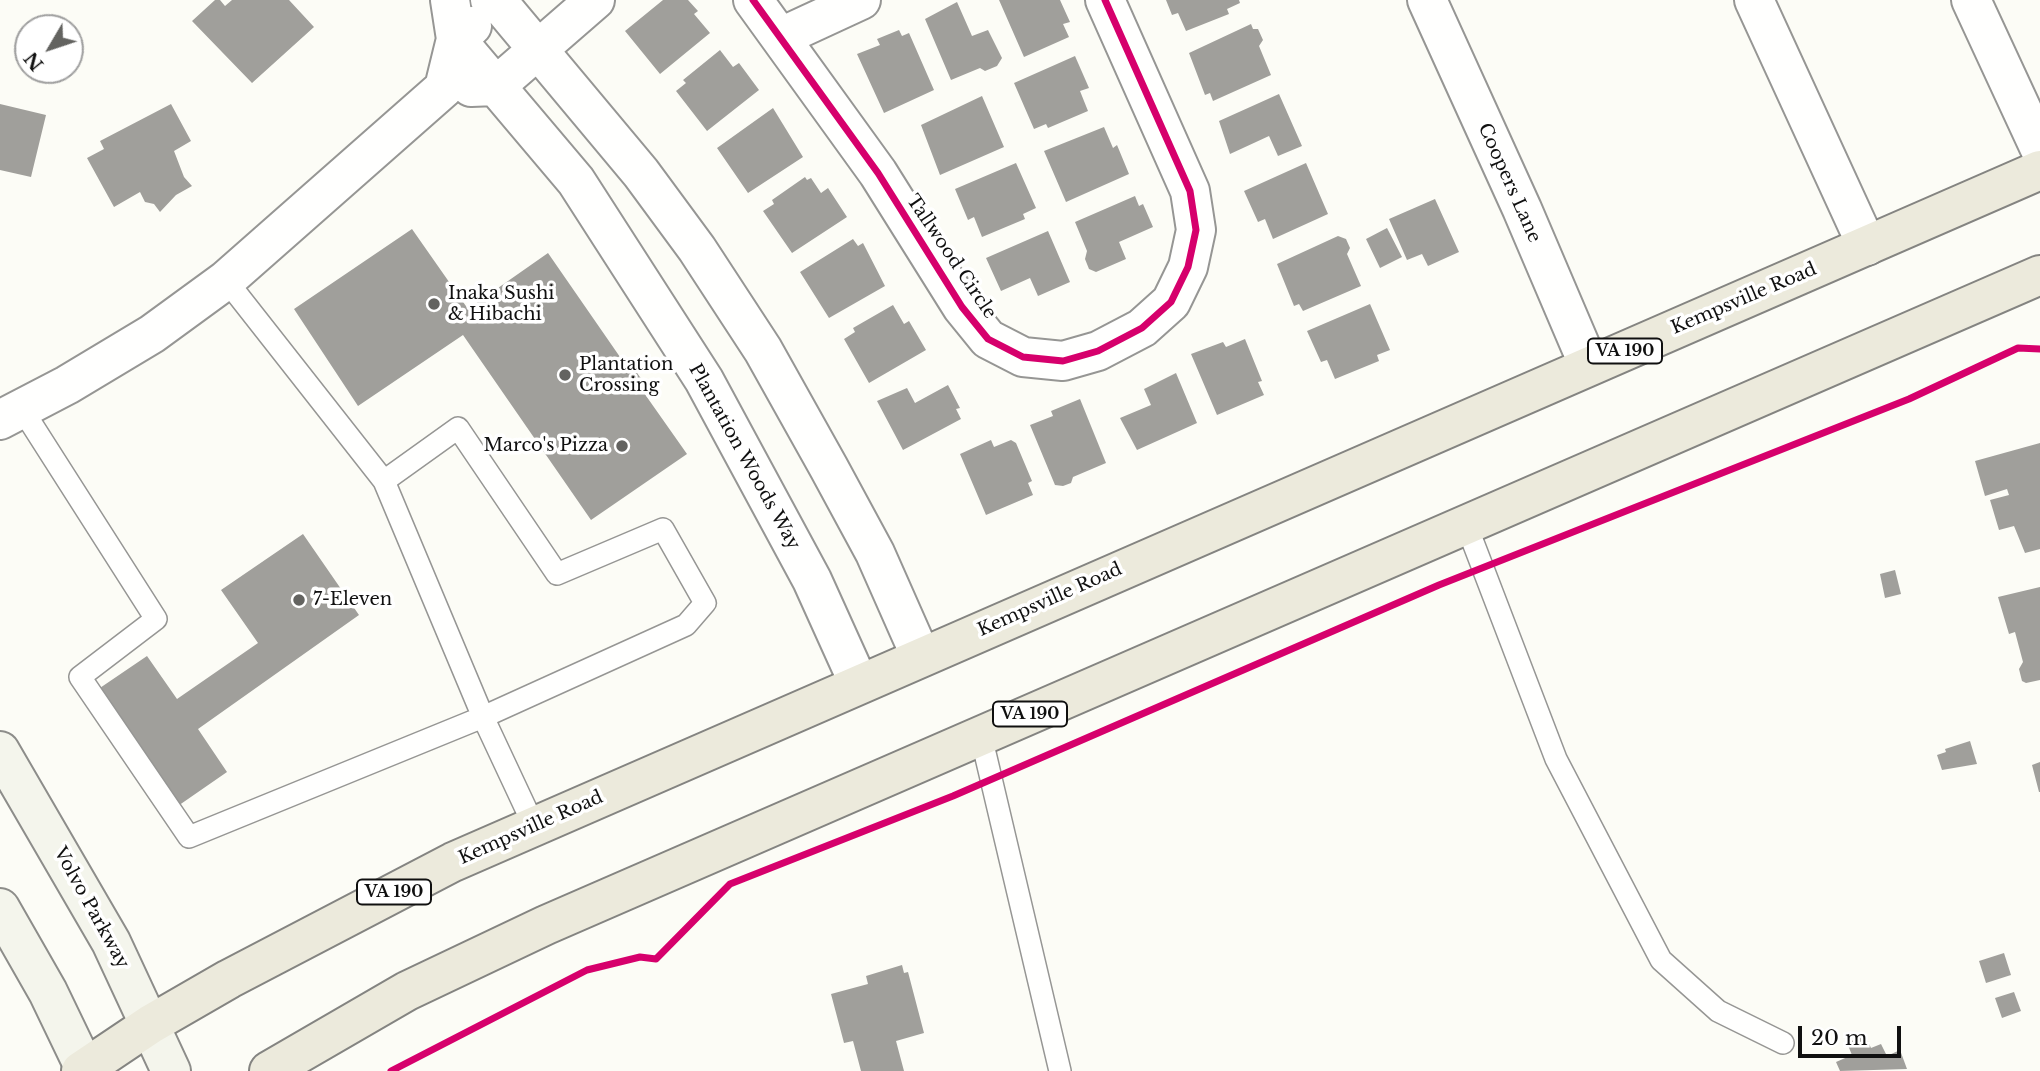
<!DOCTYPE html>
<html>
<head>
<meta charset="utf-8">
<style>
  body { margin:0 }
  #map { position:relative; width:2040px; height:1071px; overflow:hidden; background:#fcfcf6; font-family:"Libre Baskerville",serif }
  canvas { display:block }
  .north { position:absolute; left:14px; top:14px; width:70px; height:70px; box-sizing:border-box; background:#fff; border:2px solid #9f9f9f; border-radius:50%; rotate:231deg; font-size:19px; font-weight:700; line-height:28px; text-align:center; color:#101010 }
  .north::after { content:''; display:block; margin:auto; width:24px; height:32px; background:#636360; clip-path:polygon(50% 0,100% 100%,50% 72%,0 100%) }
  .scale { position:absolute; left:1798px; top:1026px; width:103px; height:32px; box-sizing:border-box; border:4px solid #101010; border-top:0; padding-left:9px; font-size:21px; line-height:24px; white-space:nowrap; color:#101010; -webkit-text-stroke:5px #fff; paint-order:stroke }
</style>
</head>
<body>
<div id="map">
<canvas width="2040" height="1071"></canvas>
<div class="north">N</div>
<div class="scale">20 m</div>
</div>
<script>
const context = document.querySelector('canvas').getContext('2d');
context.lineJoin = 'round';
function fill(path, color) { context.fillStyle = color; context.fill(path, 'evenodd'); }
const poly = rows => new Path2D(rows.map(r => 'M' + r).join(''));
function trace(path, color, width, dash) { context.strokeStyle = color; context.lineWidth = width; context.lineCap = dash ? 'butt' : 'round'; context.setLineDash(dash || []); context.stroke(path); }
function label(font, color, halo, rows, align = 'center') {
  context.font = font + ' "Libre Baskerville",serif'; context.lineWidth = 7; context.setLineDash([]); context.textBaseline = 'middle'; context.strokeStyle = halo; context.fillStyle = color; for (const [text, x, y, turn = 0] of rows) {
    context.save(); context.translate(x, y); context.rotate((+turn || 0) * Math.PI / 180); context.textAlign = isNaN(turn) ? turn : align; if (halo) context.strokeText(text, 0, 0); context.fillText(text, 0, 0); context.restore();
  }
}
fill(poly([
  [215,0,220,0,225,6,232,0,289,0,314,27,252,83,192,21],
  [663,0,688,0,698,11,694,14,710,33,660,74,625,31],
  [999,0,1060,0,1070,22,1063,24,1069,37,1024,57],
  [1166,0,1239,0,1240,3,1227,9,1229,14,1186,31,1178,13,1172,15],
  [957,2,972,36,988,30,1002,58,997,66,985,71,980,68,951,80,925,19],
  [1251,24,1253,29,1258,29,1263,40,1259,46,1271,75,1213,101,1210,93,1205,95,1189,53],
  [899,30,902,36,909,33,934,90,884,113,857,54,880,45,877,39],
  [720,50,733,67,739,63,759,90,707,131,676,91,686,83,683,80],
  [1075,56,1089,88,1080,91,1088,111,1048,128,1046,124,1034,129,1014,83],
  [1279,94,1302,146,1278,156,1269,136,1230,154,1219,121],
  [982,96,1004,147,940,175,921,125],
  [0,104,46,115,31,177,0,170],
  [171,104,191,141,174,151,184,177,192,186,176,195,160,212,154,204,145,202,140,192,114,207,87,158,104,149,100,141],
  [773,108,803,157,748,193,717,148],
  [1104,127,1113,148,1117,145,1129,174,1066,202,1044,151],
  [1016,163,1036,208,1023,214,1025,219,982,237,974,217,968,220,955,189],
  [1306,163,1328,214,1273,239,1265,219,1258,222,1244,191],
  [805,177,807,180,811,178,821,193,828,188,847,217,792,253,763,211,774,204,772,200],
  [1135,196,1139,206,1143,204,1153,227,1119,242,1126,259,1096,272,1089,269,1085,259,1087,251,1075,222],
  [1435,199,1459,252,1428,266,1422,254,1407,260,1389,219],
  [1387,228,1402,257,1380,268,1366,239],
  [412,229,468,309,548,253,629,370,633,367,642,380,637,383,687,454,591,520,463,335,358,406,294,309],
  [1048,231,1070,282,1038,296,1030,278,1001,291,986,258],
  [1338,236,1346,239,1350,248,1347,254,1361,286,1303,311,1299,304,1294,306,1277,264],
  [853,239,858,246,863,243,885,286,829,318,800,272],
  [1370,304,1390,350,1377,355,1379,361,1335,379,1327,360,1321,362,1307,331],
  [893,305,904,324,909,321,926,350,869,383,844,339,855,332,853,328],
  [1245,339,1262,381,1258,382,1264,395,1217,415,1191,354,1223,342,1226,347],
  [1176,373,1197,423,1137,450,1120,418,1151,405,1144,389],
  [948,385,960,408,956,409,961,419,903,450,877,401,907,388,915,403],
  [1080,399,1106,463,1073,477,1071,483,1063,486,1055,485,1030,425,1053,416,1051,411],
  [991,440,994,447,1011,440,1016,443,1032,481,1028,483,1033,495,986,515,960,454],
  [2040,443,2040,549,2025,553,2014,526,1999,530,1990,500,2009,495,2007,489,1985,496,1975,461],
  [303,534,359,615,198,729,227,772,175,808,94,692,147,656,177,699,258,643,221,590],
  [1895,570,1901,594,1885,598,1880,574],
  [2040,587,2040,680,2026,683,2022,681,2019,669,2023,662,2015,632,2009,634,1998,597],
  [1970,741,1977,764,1942,770,1937,755,1946,752,1945,749],
  [2040,762,2040,792,2039,792,2032,765],
  [2004,953,2011,975,1986,983,1979,961],
  [902,965,904,973,908,972,924,1033,896,1041,904,1071,861,1071,853,1041,844,1043,831,994,868,984,866,976],
  [2014,992,2021,1011,2002,1018,1995,998],
  [1865,1035,1871,1048,1881,1044,1887,1056,1900,1050,1907,1069,1840,1071,1836,1062,1852,1055,1847,1043]
]), '#a09f9b');
const lane = poly([
  [226,280,384,481,458,428,557,574,663,529,705,603,686,625,483,717,534,826],
  [22,409,156,619,80,677,189,837,483,717,384,481],
  [1466,524,1556,759,1661,960,1718,1011,1783,1043],
  [981,736,1060,1071]
]);
const street = poly([
  [450,0,456,39,576,181,704,380,812,580,859,684],
  [490,0,499,3,641,173,697,249,763,350,829,468,875,553,921,657],
  [753,0,878,173,962,307,988,339,1023,357,1063,361,1098,351,1142,328,1171,302,1188,267,1196,230,1190,191,1105,0],
  [1427,0,1522,209,1589,366],
  [1754,0,1867,246],
  [1971,0,2040,149],
  [781,37,861,0],
  [471,87,496,86,595,0],
  [0,420,67,385,152,334,226,280,444,88,456,39,472,26]
]);
const secondary = poly([
  [0,751,111,942,171,1071],
  [0,908,48,992,86,1071]
]);
const primary = poly([
  [81,1071,151,1024,229,979,453,862,2040,170],
  [269,1071,407,991,546,925,2040,275]
]);
trace(lane, '#969694', 24);
trace(street, '#969694', 42);
trace(secondary, '#8d8d8a', 42);
trace(primary, '#848481', 42);
trace(lane, '#fffffe', 21);
trace(street, '#fffffe', 38);
trace(secondary, '#f4f5ec', 38);
trace(primary, '#eceadc', 38);
trace(poly([
  [753,0,878,173,962,307,988,339,1023,357,1063,361,1098,351,1142,328,1171,302,1188,267,1196,230,1190,191,1105,0],
  [391,1071,587,970,640,957,656,959,730,884,953,796,1439,585,1909,399,2018,348,2040,349]
]), '#d6006c', 7);
for (const [x, y, r, color] of [
  [434,304,7,"#636360"],
  [565,375,7,"#636360"],
  [622,446,7,"#636360"],
  [299,600,7,"#636360"]
]) { const dot = new Path2D(); dot.arc(x, y, r, 0, 2 * Math.PI); context.fillStyle = color; context.fill(dot); trace(dot, '#fff', 2.5); }
for (const [x, y, w] of [
  [1625,351,74],
  [1030,714,74],
  [394,892,74]
]) { const box = new Path2D(); box.roundRect(x - w / 2, y - 12.5, w, 25, 5); context.fillStyle = '#fff'; context.fill(box); trace(box, '#101010', 2); }
label('bold 16px', '#101010', null, [
  ["VA 190",1625,351],
  ["VA 190",1030,714],
  ["VA 190",394,892]
]);
label('18px', '#101010', '#fff', [
  ["Coopers Lane",1509,183,66],
  ["Tallwood Circle",951,257,56],
  ["Kempsville Road",1744,299,-23],
  ["Plantation Woods Way",744,457,61],
  ["Kempsville Road",1050,600,-24],
  ["Kempsville Road",531,828,-24],
  ["Volvo Parkway",91,908,61]
]);
label('18px', '#101010', '#fff', [
  ["Inaka Sushi",448,294],
  ["& Hibachi",448,315],
  ["Plantation",579,365],
  ["Crossing",579,386],
  ["Marco's Pizza",608,446,"right"],
  ["7-Eleven",313,600]
], 'left');
</script>
</body>
</html>
